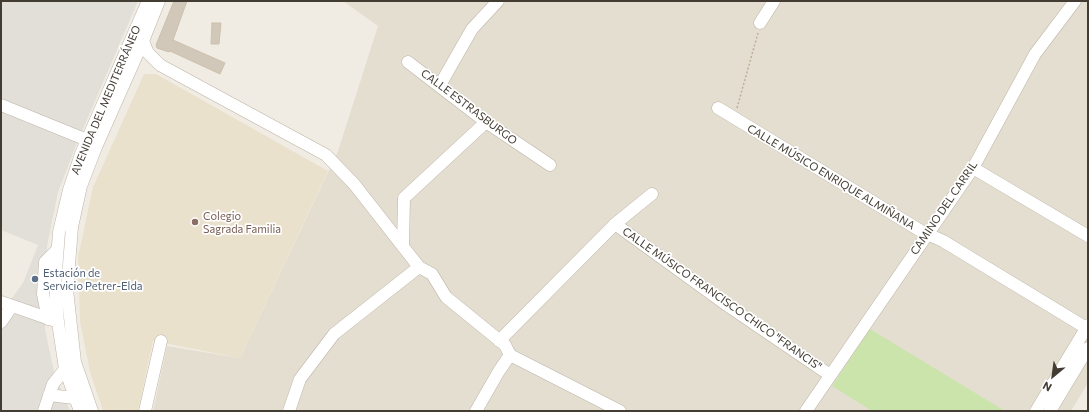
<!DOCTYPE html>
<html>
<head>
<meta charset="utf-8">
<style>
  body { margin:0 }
  #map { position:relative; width:1089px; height:412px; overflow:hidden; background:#f1ece3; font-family:Commissioner,sans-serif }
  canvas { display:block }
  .frame { position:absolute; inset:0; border:2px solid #423c33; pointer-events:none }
  .north { position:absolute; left:1033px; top:356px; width:40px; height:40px; -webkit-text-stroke:3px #fff; paint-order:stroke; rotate:209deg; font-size:11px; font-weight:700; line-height:16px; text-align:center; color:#423c33 }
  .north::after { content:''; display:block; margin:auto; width:14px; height:18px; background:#423c33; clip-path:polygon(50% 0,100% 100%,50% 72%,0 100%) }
</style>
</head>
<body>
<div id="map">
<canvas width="1089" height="412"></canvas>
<div class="frame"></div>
<div class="north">N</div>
</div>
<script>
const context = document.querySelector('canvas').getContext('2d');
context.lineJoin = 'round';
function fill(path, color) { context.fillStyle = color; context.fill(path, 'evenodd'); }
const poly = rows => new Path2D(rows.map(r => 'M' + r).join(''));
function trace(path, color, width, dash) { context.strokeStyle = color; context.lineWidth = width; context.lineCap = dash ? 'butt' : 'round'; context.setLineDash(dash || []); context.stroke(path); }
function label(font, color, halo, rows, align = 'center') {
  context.font = font + ' Commissioner,sans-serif'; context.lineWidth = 3.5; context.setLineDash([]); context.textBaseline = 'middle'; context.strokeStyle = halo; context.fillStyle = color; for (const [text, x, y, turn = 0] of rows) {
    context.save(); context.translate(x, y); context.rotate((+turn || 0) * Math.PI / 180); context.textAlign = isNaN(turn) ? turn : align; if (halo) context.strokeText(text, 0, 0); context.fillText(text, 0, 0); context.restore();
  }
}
fill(poly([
  [343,1,1088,1,1088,383,1071,411,153,411,167,346,240,358,338,151,378,26]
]), '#e4ded1');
fill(poly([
  [1,1,138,1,77,143,58,192,47,246,45,329,54,372,70,411,1,411,1,313,23,283,38,245,1,230]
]), '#e2ded8');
fill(poly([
  [144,74,156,74,328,171,240,358,153,341,138,411,103,411,90,372,80,322,78,257,93,187]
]), '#eae1cd');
fill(poly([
  [870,329,1005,411,872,411,832,386]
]), '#cbe4ac');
const building = poly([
  [174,1,187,1,173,40,225,63,220,74,170,51,169,52,157,48,156,45,174,1],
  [212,23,221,23,219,44,211,44,212,23]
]);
fill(building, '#d2c8b9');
trace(building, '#ccc0ac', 1);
const minor = poly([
  [760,23,774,1],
  [143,41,148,53,160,65,326,155,354,184,419,267,432,274,446,297,505,345,510,355,620,411],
  [408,62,486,122,550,165],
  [440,85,472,29,498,1],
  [1,105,87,140],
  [718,108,921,231,943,241,1088,329],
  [973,168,1088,236],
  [615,224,724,303,830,375],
  [403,247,404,198,486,122],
  [1,302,53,320],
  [48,319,43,294,45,262,56,251],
  [1,322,12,306],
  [499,341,615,224,652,194],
  [49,395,74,398],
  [44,411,53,384,65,369],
  [80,411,65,369,58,322,55,285,59,232,69,190,81,154,148,1],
  [92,411,75,362,67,290,72,227,81,186,96,147,143,41,159,1],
  [145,411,161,341],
  [289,411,300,379,334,334,419,267],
  [476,411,499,371,510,355],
  [806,411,973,168,1035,54,1075,1],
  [1036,411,1088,325],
  [1050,411,1088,348]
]);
trace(minor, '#bcb4a6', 13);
trace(poly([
  [737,108,758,33]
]), '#bdaf98', 1.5, [2, 2]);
trace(minor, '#fff', 12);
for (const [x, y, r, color] of [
  [195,222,4,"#8d6e63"],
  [35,279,4,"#5c6f8a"]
]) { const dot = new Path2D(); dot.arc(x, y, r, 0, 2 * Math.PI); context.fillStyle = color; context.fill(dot); trace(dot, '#fff', 1.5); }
label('11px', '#423c33', '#fff', [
  ["AVENIDA DEL MEDITERRÁNEO",106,100,-67],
  ["CALLE ESTRASBURGO",469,107,37],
  ["CALLE MÚSICO ENRIQUE ALMIÑANA",831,177,31],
  ["CAMINO DEL CARRIL",944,208,-56],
  ["CALLE MÚSICO FRANCISCO CHICO \"FRANCIS\"",722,299,35]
]);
label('11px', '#785e54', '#fff', [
  ["Colegio",203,216],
  ["Sagrada Familia",203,229]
], 'left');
label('11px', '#4e5e75', '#fff', [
  ["Estación de",43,273],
  ["Servicio Petrer-Elda",43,286]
], 'left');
</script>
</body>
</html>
